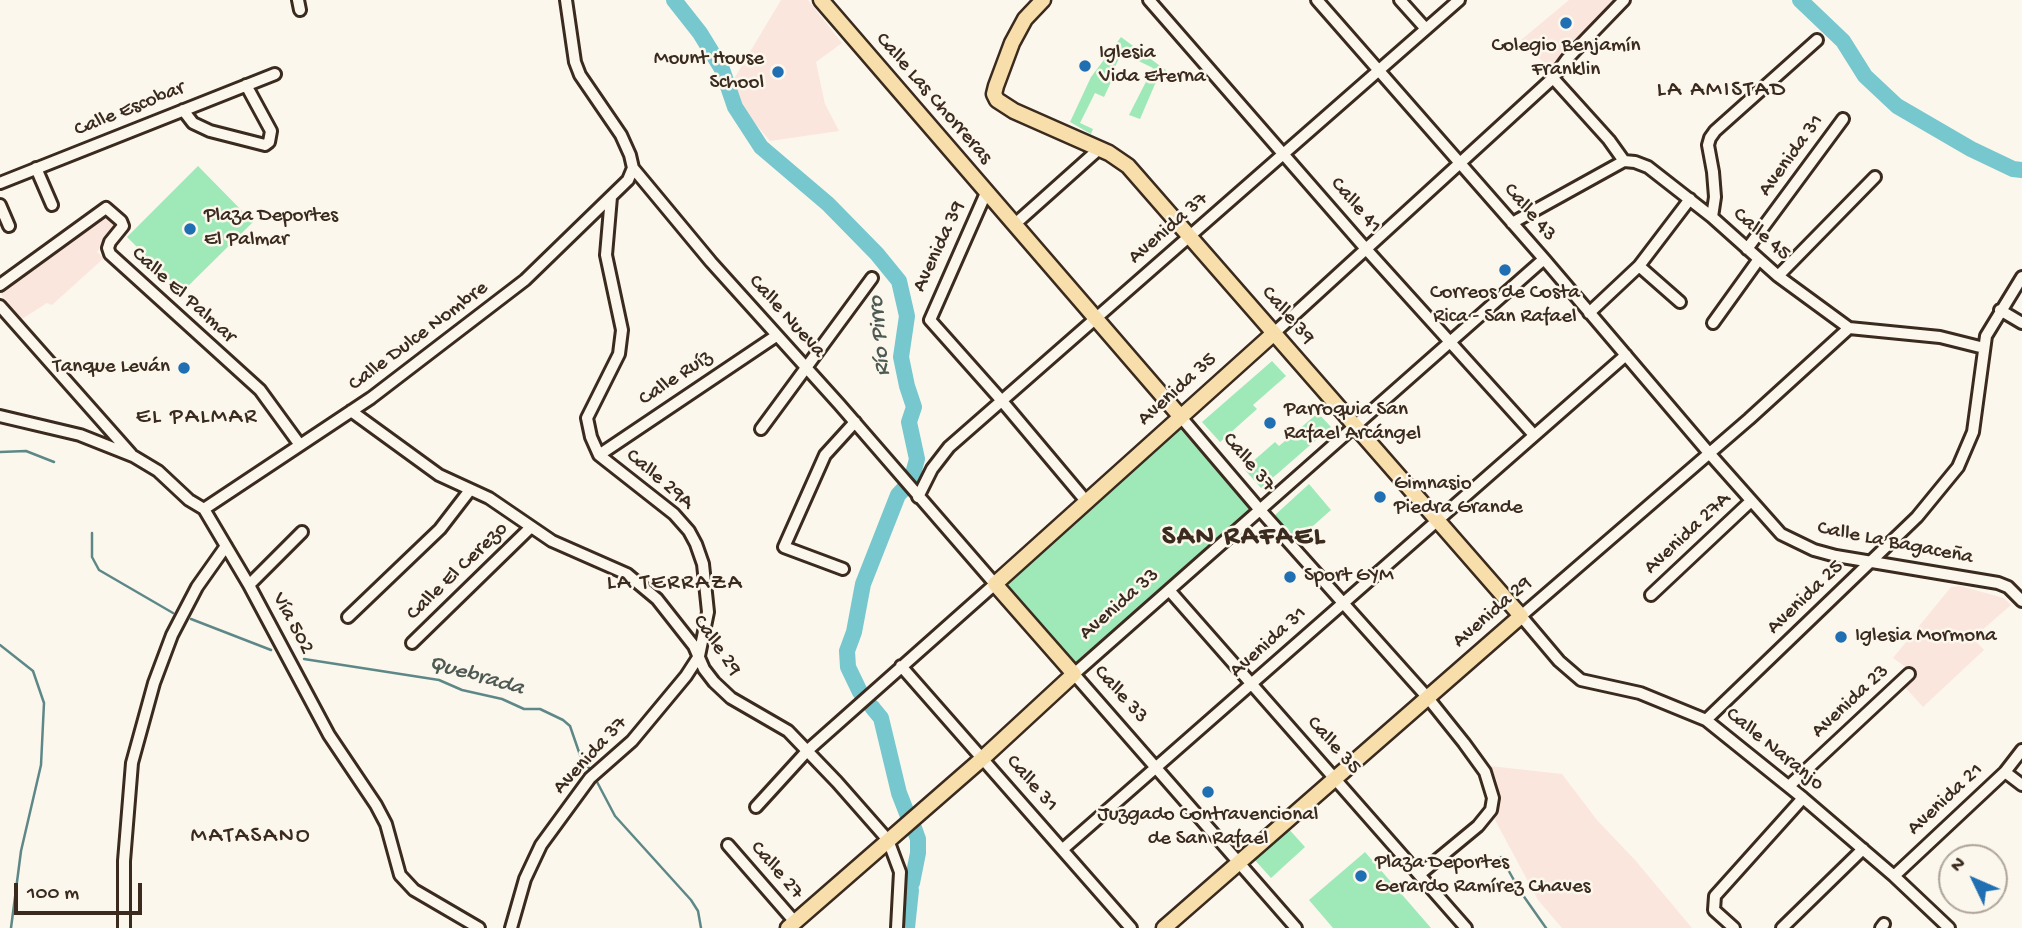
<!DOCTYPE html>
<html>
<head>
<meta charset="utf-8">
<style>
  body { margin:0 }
  #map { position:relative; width:2022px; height:928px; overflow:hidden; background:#fbf7ec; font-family:"Gochi Hand",sans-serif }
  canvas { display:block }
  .north { position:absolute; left:1938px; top:844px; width:70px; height:70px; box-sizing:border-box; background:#fbf7ec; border:2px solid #aea59a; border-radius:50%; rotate:314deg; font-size:19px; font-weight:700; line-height:28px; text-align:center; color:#3b2a1e }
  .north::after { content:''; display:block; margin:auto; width:24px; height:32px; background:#1f6fb2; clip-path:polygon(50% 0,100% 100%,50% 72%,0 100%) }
  .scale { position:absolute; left:14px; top:883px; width:128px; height:32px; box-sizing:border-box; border:4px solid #3b2a1e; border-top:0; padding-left:9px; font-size:21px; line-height:24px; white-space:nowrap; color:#3b2a1e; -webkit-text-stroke:5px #fbf7ec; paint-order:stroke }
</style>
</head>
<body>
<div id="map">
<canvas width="2022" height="928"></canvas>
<div class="north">N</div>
<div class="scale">100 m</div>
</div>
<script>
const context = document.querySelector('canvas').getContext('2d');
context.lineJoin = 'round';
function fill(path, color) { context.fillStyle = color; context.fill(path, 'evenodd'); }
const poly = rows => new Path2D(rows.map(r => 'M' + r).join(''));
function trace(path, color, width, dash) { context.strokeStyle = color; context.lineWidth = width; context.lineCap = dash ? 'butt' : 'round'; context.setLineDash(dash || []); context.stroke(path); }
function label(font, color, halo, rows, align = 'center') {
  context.font = font + ' "Gochi Hand",sans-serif'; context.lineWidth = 5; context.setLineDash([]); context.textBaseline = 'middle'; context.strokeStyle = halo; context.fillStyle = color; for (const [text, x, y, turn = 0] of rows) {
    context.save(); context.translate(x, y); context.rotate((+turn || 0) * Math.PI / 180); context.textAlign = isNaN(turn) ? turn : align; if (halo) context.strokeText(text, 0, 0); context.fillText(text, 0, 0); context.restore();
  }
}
fill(poly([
  [781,0,808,0,842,43,816,62,825,104,839,131,770,141,740,106,732,82],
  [1569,0,1617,0,1575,39,1550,69,1521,40],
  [106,216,116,226,97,252,104,258,52,305,47,303,22,319,0,293],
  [1960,586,2004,598,2011,605,1973,638,1984,650,1923,707,1903,685,1914,673,1893,658,1951,587],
  [1490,766,1562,774,1597,820,1635,860,1692,928,1562,928,1538,900,1495,820,1500,803,1496,779]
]), '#fbe6de');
fill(poly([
  [1121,37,1167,71,1155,84,1140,119,1129,115,1153,68,1122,53,1108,80,1111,82,1104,97,1095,93,1080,123,1093,129,1091,134,1070,122,1091,77],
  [198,166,253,222,182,292,127,237],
  [1272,361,1286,376,1253,405,1257,409,1220,442,1202,422],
  [1318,413,1331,427,1261,488,1244,469,1275,442,1279,446],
  [1180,429,1251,509,1072,665,1002,585],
  [1309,484,1331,510,1297,540,1275,515],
  [1287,827,1305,847,1271,878,1253,858],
  [1365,852,1431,928,1333,928,1309,900]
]), '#9fe9b8');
trace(poly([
  [0,452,26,451,54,462],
  [92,533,92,557,99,570,173,613],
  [191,619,271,650],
  [0,645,33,671,44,703,41,765,21,851,11,928],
  [304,659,439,680,462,690,502,699,524,709,540,709,563,720,570,726,580,755,589,768],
  [596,780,615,816,691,900,698,911,701,928],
  [1501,857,1520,891,1546,928]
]), '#5e8888', 2.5);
trace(poly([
  [674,0,700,33,722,69,735,107,761,147,828,204,877,254,899,281,907,316,901,357,907,386,914,407,909,422,917,459,911,481,898,495,863,584,854,632,847,651,848,667,860,692],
  [1800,0,1843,41,1865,76,1897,106,1971,149,2013,169,2022,170],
  [872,707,881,718,899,793,908,816],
  [912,883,918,853,918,839,914,828],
  [907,928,911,890]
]), '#76c7ce', 16);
const minor = poly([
  [298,0,300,10],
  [566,0,575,62,580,75,621,135,630,155,633,168,711,262,839,404,995,584,808,750,756,807],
  [1149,0,1366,249,1534,435],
  [1317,0,1544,259,1709,453,1781,534,1814,550,1836,556,1998,583,2008,587,2022,601],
  [1400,0,1426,29],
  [1553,78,1609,140,1624,161,1635,162,1648,167,1712,217,1778,276,1849,328,1940,337,1984,348],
  [183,110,193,123,210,131,265,145,269,142,271,131,246,85],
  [36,168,52,205],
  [0,183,275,74],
  [986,193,930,320,1002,401,1086,501],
  [0,205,9,226],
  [1712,217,1715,197,1713,172,1708,145,1710,138,1715,131,1817,40],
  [1512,223,1624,161],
  [1015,224,1099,149],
  [1747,249,1843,119],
  [1639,266,1680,302],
  [1778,276,1875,177],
  [0,285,106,208,121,221,123,226,110,242,108,248,110,254,260,390,300,445],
  [0,306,131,454],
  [2000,310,2022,323],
  [1589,313,1639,266,1690,199],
  [1713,323,1759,259],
  [1849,328,1749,419,1521,616,1559,661,1581,680,1640,693,1706,720,1803,798,1894,876,1949,928],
  [1273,334,1553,78,1567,59,1624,0],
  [351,411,439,475,489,498,552,541,627,574,657,599,694,646,704,669,714,682,731,698,788,731,837,782,888,840,900,872,897,928],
  [0,416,80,435,133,456,158,471,189,500,204,509,249,585,329,735,376,805,386,824,400,875,414,890,479,928],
  [1180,416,1260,510,1428,698,1464,743,1485,772,1493,798,1491,810,1478,826,1420,874],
  [761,429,872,278],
  [599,455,776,336],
  [918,497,932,469,949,447,1459,0],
  [204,509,371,398,525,280,628,180,633,168],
  [843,569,784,547,825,455,855,422],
  [249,585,302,532],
  [1169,590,1466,928],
  [1651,595,1751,501],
  [348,617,440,529,470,490],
  [412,643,530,528],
  [901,666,1131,928],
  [1706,720,1917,517,1958,467,1973,432,1986,336,2022,277],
  [2005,772,2022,785],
  [1789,786,1909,674],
  [728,845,795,922],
  [1063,849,1626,355],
  [1894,876,2005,772,2022,750],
  [124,928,124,861,132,763,154,683,172,635,197,587,226,546],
  [511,928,525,879,541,845,590,778,632,741,686,676,699,656,708,612,703,564,696,544,689,531,674,514,599,455,591,437,587,418,619,354,622,330,606,255,611,197],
  [1296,928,1074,674,1544,259],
  [1734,928,1714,910,1715,896,1803,798],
  [1782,928,1863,849],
  [1881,928,1884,924]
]);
const major = poly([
  [821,0,1180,416],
  [1043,0,1025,19,1012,43,996,86,994,94,997,100,1014,111,1109,153,1128,166,1521,616,1164,928],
  [788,928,983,758,1074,674,995,584,1273,334]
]);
trace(minor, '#3b2a1e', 16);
trace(major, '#3b2a1e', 19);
trace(minor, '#fbf7ec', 10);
trace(major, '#f8deab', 14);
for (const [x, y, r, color] of [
  [1566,23,7,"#1f6fb2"],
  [1085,66,7,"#1f6fb2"],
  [778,72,7,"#1f6fb2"],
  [190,229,7,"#1f6fb2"],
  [1505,270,7,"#1f6fb2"],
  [184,368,7,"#1f6fb2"],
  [1270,423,7,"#1f6fb2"],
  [1380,497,7,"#1f6fb2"],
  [1290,577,7,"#1f6fb2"],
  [1841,637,7,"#1f6fb2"],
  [1208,792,7,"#1f6fb2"],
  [1361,876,7,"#1f6fb2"]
]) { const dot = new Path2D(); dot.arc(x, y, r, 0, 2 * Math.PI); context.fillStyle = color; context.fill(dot); trace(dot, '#fbf7ec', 2.5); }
label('21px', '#3b2a1e', '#fbf7ec', [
  ["Colegio Benjamín",1566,47,"center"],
  ["Franklin",1566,71,"center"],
  ["Iglesia",1099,54],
  ["Vida Eterna",1099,78],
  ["Mount House",764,60,"right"],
  ["School",764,84,"right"],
  ["Plaza Deportes",204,217],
  ["El Palmar",204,241],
  ["Correos de Costa",1505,294,"center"],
  ["Rica - San Rafael",1505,318,"center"],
  ["Tanque Leván",170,368,"right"],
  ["Parroquia San",1284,411],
  ["Rafael Arcángel",1284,435],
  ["Gimnasio",1394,485],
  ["Piedra Grande",1394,509],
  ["Sport GYM",1304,577],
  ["Iglesia Mormona",1855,637],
  ["Juzgado Contravencional",1208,816,"center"],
  ["de San Rafael",1208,840,"center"],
  ["Plaza Deportes",1375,864],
  ["Gerardo Ramírez Chaves",1375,888]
], 'left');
label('21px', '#3b2a1e', '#fbf7ec', [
  ["Calle Las Chorreras",933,99,49],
  ["Calle Escobar",130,110,-22],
  ["Avenida 31",1792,156,-54],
  ["Calle 41",1355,206,49],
  ["Calle 43",1529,213,49],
  ["Avenida 37",1169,229,-41],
  ["Calle 45",1761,235,41],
  ["Avenida 39",940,247,-65],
  ["Calle El Palmar",183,296,42],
  ["Calle 39",1287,316,49],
  ["Calle Nueva",786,317,48],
  ["Calle Dulce Nombre",419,337,-37],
  ["Calle Ruíz",676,379,-34],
  ["Avenida 35",1178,390,-42],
  ["Calle 37",1248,463,50],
  ["Calle 29A",659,480,40],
  ["Avenida 27A",1688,534,-43],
  ["Calle La Bagaceña",1895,544,11],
  ["Calle El Cerezo",458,572,-44],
  ["Avenida 25",1806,598,-44],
  ["Avenida 33",1120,605,-41],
  ["Avenida 29",1493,613,-41],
  ["Vía 502",292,624,62],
  ["Avenida 31",1269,643,-42],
  ["Calle 29",716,646,55],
  ["Calle 33",1120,695,48],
  ["Avenida 23",1851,702,-43],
  ["Calle 35",1333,746,48],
  ["Calle Naranjo",1774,750,39],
  ["Avenida 37",591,756,-47],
  ["Calle 31",1031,784,49],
  ["Avenida 21",1946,800,-43],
  ["Calle 27",776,871,49]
]);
context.letterSpacing = '2px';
label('23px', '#3b2a1e', '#fbf7ec', [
  ["LA AMISTAD",1722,91],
  ["EL PALMAR",197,418],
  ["LA TERRAZA",675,584],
  ["MATASANO",251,837]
]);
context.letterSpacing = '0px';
label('italic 23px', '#4d5953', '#fbf7ec', [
  ["Río Pirro",881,336,-95],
  ["Quebrada",476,677,16]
]);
context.letterSpacing = '2px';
label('bold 28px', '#3b2a1e', '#fbf7ec', [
  ["SAN RAFAEL",1244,539]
]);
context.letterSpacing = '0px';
</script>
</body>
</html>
